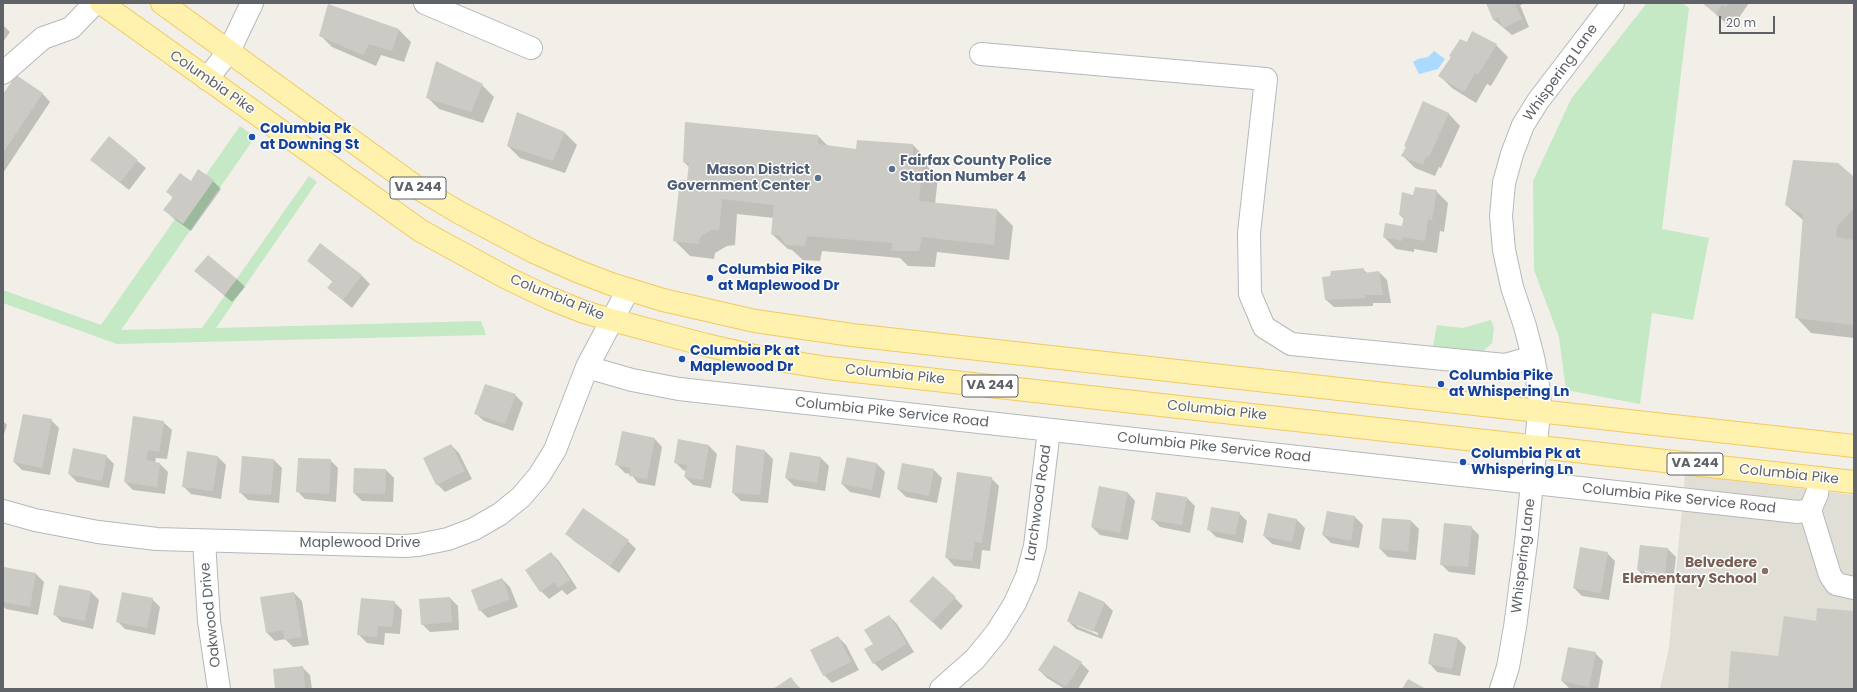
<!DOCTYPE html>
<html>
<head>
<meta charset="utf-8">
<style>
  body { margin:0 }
  #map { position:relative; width:1857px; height:692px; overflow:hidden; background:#f1efe8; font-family:Poppins,sans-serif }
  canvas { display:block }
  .frame { position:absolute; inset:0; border:4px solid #5f6368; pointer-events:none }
  .scale { position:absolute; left:1719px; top:16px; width:56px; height:18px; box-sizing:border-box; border:2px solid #5f6368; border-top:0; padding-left:5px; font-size:12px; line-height:14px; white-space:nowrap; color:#5f6368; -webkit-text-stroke:3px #fff; paint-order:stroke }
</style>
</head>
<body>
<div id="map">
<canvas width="1857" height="692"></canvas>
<div class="frame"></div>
<div class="scale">20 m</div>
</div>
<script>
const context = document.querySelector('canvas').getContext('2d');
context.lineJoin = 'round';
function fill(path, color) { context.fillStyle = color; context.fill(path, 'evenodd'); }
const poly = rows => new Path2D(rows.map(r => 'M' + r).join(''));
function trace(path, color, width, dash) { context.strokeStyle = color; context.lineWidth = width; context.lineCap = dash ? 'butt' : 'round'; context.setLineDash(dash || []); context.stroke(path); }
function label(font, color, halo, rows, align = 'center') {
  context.font = font + ' Poppins,sans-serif'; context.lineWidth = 3; context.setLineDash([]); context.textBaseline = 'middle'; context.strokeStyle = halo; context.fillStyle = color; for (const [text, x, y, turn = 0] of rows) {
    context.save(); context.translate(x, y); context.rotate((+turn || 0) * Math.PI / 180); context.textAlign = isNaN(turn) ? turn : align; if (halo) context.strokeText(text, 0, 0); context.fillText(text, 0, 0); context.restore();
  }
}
fill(poly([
  [1685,475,1854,495,1854,689,1660,689,1669,647]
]), '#e1ded6');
fill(poly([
  [1647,3,1682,3,1689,8,1662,229,1709,238,1693,320,1652,313,1640,404,1566,390,1559,337,1534,270,1533,181,1571,99],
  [240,126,255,137,121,330,202,328,309,176,317,182,216,328,481,321,486,335,117,344,3,303,3,290,101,325],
  [1491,320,1494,328,1492,343,1479,355,1432,351,1437,325,1463,328]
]), '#c5e8c5');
fill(poly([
  [1434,51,1445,59,1438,69,1419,74,1413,62,1418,59,1428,57]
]), '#aadaff');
fill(poly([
  [1487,3,1521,3,1522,5,1520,5,1529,27,1512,35,1493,19],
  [1703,3,1749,3,1738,19,1734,16,1728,25],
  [329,5,399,30,411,42,404,62,381,55,376,66,332,47,320,35],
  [3,25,10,32,3,42],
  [1473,32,1496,45,1508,57,1491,86,1487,84,1476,103,1452,88,1440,76,1467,44],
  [482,85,494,97,483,123,439,109,427,97],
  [42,93,50,102,3,173,3,96],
  [1448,113,1460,126,1441,168,1439,167,1435,176,1415,168,1403,156],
  [565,133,577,145,565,173,520,158,508,146],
  [818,136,829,147,857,150,913,145,928,161,928,167,938,177,935,204,997,210,1013,226,1009,260,937,252,935,267,908,266,900,258,822,251,820,261,803,260,792,250,788,249,772,234,774,218,737,214,735,245,727,246,715,253,714,259,690,256,674,240,688,181,690,168,684,162],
  [109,138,146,168,129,190,100,167],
  [1837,164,1854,178,1854,338,1811,333,1796,317,1804,221,1786,205],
  [213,181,221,189,191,231,173,218,165,210,173,198,168,192,191,182],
  [1436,191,1448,203,1444,232,1440,231,1437,253,1414,249,1414,252,1396,249,1384,237,1403,227,1404,219,1400,215,1414,196],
  [320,245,362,276,370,284,352,308,328,288,333,282,308,261],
  [1363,269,1368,274,1379,272,1387,280,1391,303,1373,303,1373,306,1334,307,1325,299],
  [195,271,237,279,245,287,232,302],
  [515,395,523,403,513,431,484,421,475,413],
  [51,420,59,428,50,475,22,470,14,462],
  [3,421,7,425,3,437],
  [163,422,172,430,167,459,156,458,155,463,160,464,168,472,165,494,133,490,125,482],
  [654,438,662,447,655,486,638,483,631,474,625,473,617,465],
  [451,445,459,453,472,479,445,492,437,484],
  [709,446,717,454,711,488,693,485,685,477,686,471,683,470,675,462],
  [765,451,773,459,768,503,741,501,733,493],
  [106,456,114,464,109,488,77,482,69,474],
  [218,457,226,465,221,499,191,494,183,486],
  [820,457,829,466,825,491,794,486,786,478],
  [847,458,877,464,885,472,880,498,850,492,842,484],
  [274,460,282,468,279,503,248,500,240,492],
  [330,460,338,468,336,502,305,499,297,491],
  [386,470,394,478,393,502,362,501,354,493],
  [934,470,942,478,937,503,906,497,898,489],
  [991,478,999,486,990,551,982,550,980,569,954,566,946,557],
  [1127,492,1135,501,1128,540,1100,535,1092,527],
  [1157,493,1187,498,1195,506,1190,533,1160,527,1152,519],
  [1327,512,1355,517,1363,525,1359,548,1331,543,1323,535],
  [1239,513,1247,521,1243,543,1216,537,1208,529],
  [1297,520,1305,528,1300,550,1272,544,1264,536],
  [1411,521,1419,529,1416,560,1388,557,1380,549],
  [1471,527,1479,535,1475,575,1449,572,1441,564],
  [566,533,628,541,636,549,619,573,574,541],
  [1640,546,1668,549,1676,557,1673,581,1646,578,1638,570],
  [1645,570,1670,574,1670,575,1645,572],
  [551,553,559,561,577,588,567,595,562,590,549,599,541,591],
  [1607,553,1615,561,1609,600,1582,596,1574,588],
  [4,568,36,574,44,582,38,615,6,609,3,606],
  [933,577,963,606,941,630,919,609],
  [502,579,510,587,518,607,488,618,480,610],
  [91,592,99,600,93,629,62,622,54,614],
  [294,593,302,601,309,645,293,647,285,639,275,641,267,633],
  [1080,593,1105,603,1113,611,1102,639,1076,629,1068,621],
  [1077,624,1098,633,1098,635,1077,626],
  [450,598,458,606,459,630,430,632,422,624],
  [152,599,160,607,155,635,125,629,117,621],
  [394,602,402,610,400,634,385,633,384,645,367,643,359,635],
  [1854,612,1854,689,1729,689,1732,652,1779,657,1817,623],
  [889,616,897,624,914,652,882,671,874,663,866,649,874,644],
  [1435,634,1458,639,1466,647,1460,676,1437,672,1429,663],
  [838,637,846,645,859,670,832,683,824,675],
  [1595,653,1603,661,1598,689,1570,689,1562,681],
  [1081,663,1089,671,1078,689,1065,689,1047,678,1039,670],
  [302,667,310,675,312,689,276,689],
  [790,678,801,689,775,689]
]), '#0003');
fill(poly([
  [1486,3,1515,3,1522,19,1503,28,1498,17,1493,20],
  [1702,3,1729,3,1726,7,1722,4,1716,14],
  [328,4,399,29,392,51,369,44,363,55,319,36],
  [1472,31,1497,44,1478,75,1475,73,1464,92,1438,76,1451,57,1449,56,1460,39,1467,42],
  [436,61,483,84,471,112,426,98],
  [16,75,43,93,3,153,3,94],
  [1423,101,1449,113,1429,157,1426,156,1423,165,1401,156,1406,147,1404,146],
  [517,112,565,132,553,161,507,146],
  [685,122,818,135,818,144,856,149,857,140,913,144,913,159,923,160,919,201,997,209,994,245,922,237,919,251,891,251,893,243,807,236,805,246,786,245,779,235,771,234,774,205,722,199,719,230,711,230,700,237,699,244,673,241,680,180,687,180,689,163,683,162],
  [109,136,138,160,120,183,90,160],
  [1793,160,1838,163,1853,176,1854,209,1837,226,1836,237,1854,240,1854,325,1795,318,1803,214,1785,205],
  [198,169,214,180,183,224,163,210,173,197,166,192,180,173,191,181],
  [1415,187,1437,190,1432,220,1428,219,1425,241,1402,237,1402,241,1383,237,1385,223,1402,226,1404,216,1399,215,1402,192,1413,195],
  [320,243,362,275,343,300,327,288,333,281,307,261],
  [208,255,237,279,224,295,194,271],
  [1364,268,1364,273,1379,271,1383,295,1365,295,1365,298,1325,300,1322,277,1330,276,1331,271],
  [485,384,516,394,505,424,474,414],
  [23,414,52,419,42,468,13,462],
  [133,416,164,421,159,452,148,450,146,460,160,463,157,487,124,482],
  [622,431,655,438,647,479,629,476,631,468,615,465],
  [678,439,709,445,703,480,684,477,687,465,674,463],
  [451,444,465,471,436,485,423,458],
  [736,445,765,450,760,495,732,493],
  [73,448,107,455,102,481,68,474],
  [187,451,218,456,213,491,182,487],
  [790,452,821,457,817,483,785,478],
  [242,456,274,459,271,495,239,493],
  [847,457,877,463,872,490,841,484],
  [298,458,331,459,329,494,296,492],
  [902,463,934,469,929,496,897,489],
  [354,468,386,469,385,494,353,493],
  [957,472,992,477,982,543,975,542,972,561,945,558],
  [1099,486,1128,492,1120,533,1091,527],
  [1156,492,1187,497,1182,525,1151,520],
  [1211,507,1240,512,1235,535,1207,530],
  [583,508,629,540,610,566,565,534],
  [1327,511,1355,516,1351,541,1322,535],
  [1268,513,1297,519,1292,542,1263,536],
  [1382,518,1411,520,1408,552,1379,549],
  [1444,523,1472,526,1468,567,1440,565],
  [1640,545,1668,548,1665,574,1637,570],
  [1580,547,1608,552,1601,593,1573,588],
  [551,552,570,580,558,588,555,582,540,592,525,570],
  [4,567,36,573,30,607,3,602],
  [933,576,956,597,932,622,909,601],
  [502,578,510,599,479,611,471,590],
  [59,585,91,591,85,621,53,615],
  [1079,591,1105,602,1093,632,1067,621],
  [122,592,153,598,147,628,116,622],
  [294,592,302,637,284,640,283,630,266,633,260,597],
  [450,597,452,622,421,625,419,599],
  [361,598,395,601,392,627,378,626,377,637,357,635],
  [1817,608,1854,611,1854,688,1728,689,1731,651,1778,656,1784,616,1816,621],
  [889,615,907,644,873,664,864,649,873,644,864,630],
  [1434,633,1458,638,1452,669,1428,664],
  [838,636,851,662,823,676,810,650],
  [1054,645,1082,662,1066,687,1038,670],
  [1568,647,1596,652,1589,687,1561,681],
  [303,666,305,689,275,689,273,669],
  [791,677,799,689,773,689],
  [1408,679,1426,689,1402,689]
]), '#cccac5');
const minor = poly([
  [425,3,531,48],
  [981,54,1266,79,1249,233,1250,294,1264,327,1291,344,1505,365,1533,357],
  [3,73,43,38,71,28,95,3],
  [207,79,229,51,252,3],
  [587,367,632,380,679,389,1798,512,1810,510,1817,494,1819,478],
  [1810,510,1830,575,1836,584,1854,588],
  [3,511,35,520,98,532,157,539,404,546,418,545,448,539,474,529,500,514,521,497,539,476,555,450,587,367,628,290],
  [204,541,209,621,219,689],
  [941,689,975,659,997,632,1015,603,1027,576,1035,546,1049,430],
  [1501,689,1508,667,1515,627,1526,543,1540,403,1537,377,1533,357,1525,326,1512,287,1504,250,1501,216,1504,183,1512,154,1523,125,1538,101,1613,3]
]);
const major = poly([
  [101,3,421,231,507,278,549,298,584,312,612,320,706,345,759,357,828,368,1854,482],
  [162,3,416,187,460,213,534,252,577,271,611,284,663,300,755,321,852,335,1854,446]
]);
trace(minor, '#b5b8bc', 24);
trace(major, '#f2c960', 24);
trace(minor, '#fff', 22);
trace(major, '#fff2af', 22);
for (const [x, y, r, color] of [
  [252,137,4,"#1a4fb4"],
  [892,169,4,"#5c6f8a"],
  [818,178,4,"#5c6f8a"],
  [710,278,4,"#1a4fb4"],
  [682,359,4,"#1a4fb4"],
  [1441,384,4,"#1a4fb4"],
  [1463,462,4,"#1a4fb4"],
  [1765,571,4,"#8d6e63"]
]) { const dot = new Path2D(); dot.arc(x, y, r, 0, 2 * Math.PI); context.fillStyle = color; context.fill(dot); trace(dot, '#fff', 1.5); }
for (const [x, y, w] of [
  [418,188,56],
  [990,386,56],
  [1695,464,56]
]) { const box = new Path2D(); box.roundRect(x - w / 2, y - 11, w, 22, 3); context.fillStyle = '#fff'; context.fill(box); trace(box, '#5f6368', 1); }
label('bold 13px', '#5f6368', null, [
  ["VA 244",418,188],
  ["VA 244",990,386],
  ["VA 244",1695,464]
]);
label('14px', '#5f6368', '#fff', [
  ["Whispering Lane",1561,73,-54],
  ["Columbia Pike",212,83,35],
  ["Columbia Pike",557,298,22],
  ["Columbia Pike",895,375,6],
  ["Columbia Pike",1217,411,6],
  ["Columbia Pike Service Road",892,413,6],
  ["Columbia Pike Service Road",1214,448,6],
  ["Columbia Pike",1789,475,6],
  ["Columbia Pike Service Road",1679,499,6],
  ["Larchwood Road",1039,503,-82],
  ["Maplewood Drive",360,543],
  ["Whispering Lane",1524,556,-83],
  ["Oakwood Drive",211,615,-96]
]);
label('bold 14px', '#164399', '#fff', [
  ["Columbia Pk",260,129],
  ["at Downing St",260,145],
  ["Columbia Pike",718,270],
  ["at Maplewood Dr",718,286],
  ["Columbia Pk at",690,351],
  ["Maplewood Dr",690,367],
  ["Columbia Pike",1449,376],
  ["at Whispering Ln",1449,392],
  ["Columbia Pk at",1471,454],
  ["Whispering Ln",1471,470]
], 'left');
label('bold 14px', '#4e5e75', '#fff', [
  ["Fairfax County Police",900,161],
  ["Station Number 4",900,177],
  ["Mason District",810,170,"right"],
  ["Government Center",810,186,"right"]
], 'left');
label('bold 14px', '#785e54', '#fff', [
  ["Belvedere",1757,563],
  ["Elementary School",1757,579]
], 'right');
</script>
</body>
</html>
